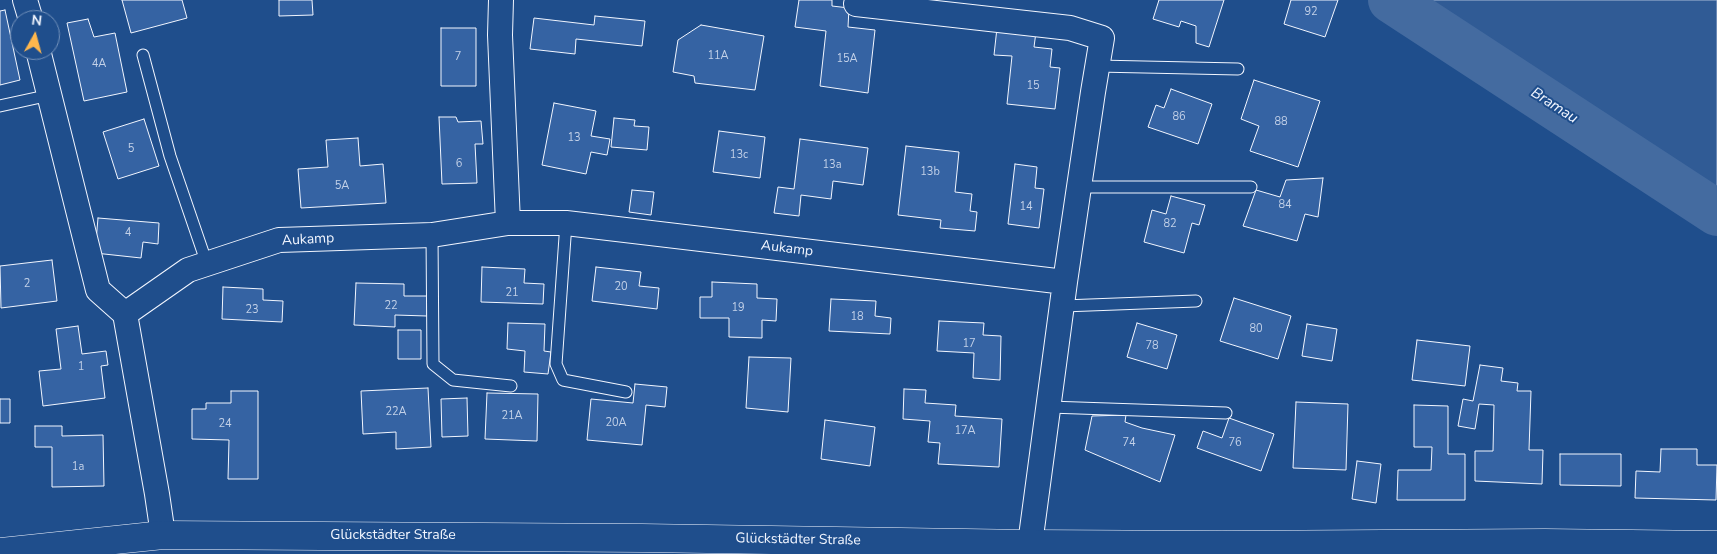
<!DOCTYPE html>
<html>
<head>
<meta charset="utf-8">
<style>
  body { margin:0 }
  #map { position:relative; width:1717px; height:554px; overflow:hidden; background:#1f4e8c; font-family:"Nunito Sans",sans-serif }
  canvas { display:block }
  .north { position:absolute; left:10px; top:10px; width:50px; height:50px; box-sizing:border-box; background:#1f4e8c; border:1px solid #7391ba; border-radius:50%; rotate:7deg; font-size:14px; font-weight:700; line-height:20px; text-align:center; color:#f2f6ff }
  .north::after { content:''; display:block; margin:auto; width:18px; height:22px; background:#ffb74d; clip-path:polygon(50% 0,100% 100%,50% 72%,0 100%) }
</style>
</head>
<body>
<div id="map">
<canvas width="1717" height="554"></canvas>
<div class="north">N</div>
</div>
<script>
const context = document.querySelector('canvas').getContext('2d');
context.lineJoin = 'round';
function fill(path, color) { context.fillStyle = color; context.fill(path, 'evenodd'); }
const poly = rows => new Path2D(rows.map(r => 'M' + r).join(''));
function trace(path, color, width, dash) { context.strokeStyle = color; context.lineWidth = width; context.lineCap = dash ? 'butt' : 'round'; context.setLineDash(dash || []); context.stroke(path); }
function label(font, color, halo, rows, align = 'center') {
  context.font = font + ' "Nunito Sans",sans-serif'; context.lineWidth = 4; context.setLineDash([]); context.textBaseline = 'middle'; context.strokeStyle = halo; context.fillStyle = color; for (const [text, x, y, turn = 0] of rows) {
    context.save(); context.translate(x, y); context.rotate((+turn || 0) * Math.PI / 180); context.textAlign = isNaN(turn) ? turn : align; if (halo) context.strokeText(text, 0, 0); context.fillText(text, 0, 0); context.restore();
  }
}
const built = poly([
  [1406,0,1717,0,1717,208,1716,207,1406,0]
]);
fill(built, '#305b95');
trace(built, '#a8bbd7', 1);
trace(poly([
  [1391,0,1717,213]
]), '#446ba0', 46);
const building = poly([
  [122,0,182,0,187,18,131,33,122,0],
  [279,0,312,0,313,15,279,16,279,0],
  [799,0,832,0,832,6,849,8,848,27,875,30,868,93,820,86,826,31,795,27,799,0],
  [1159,0,1224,0,1209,47,1196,43,1196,26,1181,21,1179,27,1153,19,1159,0],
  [1291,0,1338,0,1325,37,1284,24,1291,0],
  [5,10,20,80,0,85,0,11,5,10],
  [595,16,645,21,642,46,576,39,575,54,530,49,534,18,594,25,595,16],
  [88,19,94,37,115,33,127,92,84,101,67,23,88,19],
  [701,25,764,36,755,90,695,83,694,76,673,72,678,40,701,25],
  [441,28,476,28,476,86,441,86,441,28],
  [997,28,1036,32,1034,47,1052,49,1050,67,1060,68,1055,109,1007,104,1012,56,994,55,997,28],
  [1254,80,1320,101,1298,167,1250,151,1259,126,1241,119,1254,80],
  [1171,89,1212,104,1198,144,1148,127,1156,105,1164,108,1171,89],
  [554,103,596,111,591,136,610,139,607,155,591,152,586,174,542,165,554,103],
  [439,117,456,117,458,122,481,121,483,144,475,144,477,183,442,184,439,117],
  [614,118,635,120,634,126,649,127,647,150,611,147,614,118],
  [144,119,159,166,118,179,103,132,144,119],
  [719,131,765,137,760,178,713,172,719,131],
  [358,138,360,166,383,164,386,203,301,208,298,169,328,167,326,140,358,138],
  [800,139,868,148,863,185,833,181,831,199,801,195,799,216,774,213,778,187,794,189,800,139],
  [906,146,959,152,955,192,972,194,970,211,977,212,975,231,940,228,941,220,898,215,906,146],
  [1015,164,1037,167,1035,188,1044,189,1039,228,1008,224,1015,164],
  [1323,178,1318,217,1305,214,1297,241,1243,226,1256,190,1280,197,1286,180,1323,178],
  [632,190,654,192,651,215,629,212,632,190],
  [1171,196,1205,205,1199,225,1192,223,1184,253,1144,242,1152,210,1166,214,1171,196],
  [98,218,159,223,158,244,143,242,141,258,95,253,98,218],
  [52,260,57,301,1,308,0,266,52,260],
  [482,267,525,269,524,283,544,284,543,304,481,302,482,267],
  [596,267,641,272,639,286,659,288,657,309,592,301,596,267],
  [712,282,757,284,757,298,777,299,776,321,762,320,762,338,729,337,729,318,700,318,700,297,712,297,712,282],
  [356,283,404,284,404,296,427,296,427,316,395,315,395,327,354,325,356,283],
  [223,287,263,289,263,300,283,301,282,322,222,319,223,287],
  [1234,298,1291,316,1278,359,1220,341,1234,298],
  [831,299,876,301,875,316,891,318,890,334,829,331,831,299],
  [939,321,984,323,983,335,1001,336,1000,380,973,378,974,353,937,351,939,321],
  [508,323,545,324,544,351,551,352,548,374,524,372,525,351,507,349,508,323],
  [1137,323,1177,335,1167,369,1127,357,1137,323],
  [1307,324,1337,329,1332,361,1302,356,1307,324],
  [78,326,82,354,106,351,108,365,101,366,105,398,43,406,39,371,61,369,56,329,78,326],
  [398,330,421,330,421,359,398,359,398,330],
  [1417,340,1470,346,1465,386,1412,380,1417,340],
  [749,357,791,358,788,412,746,408,749,357],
  [1480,365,1503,368,1501,381,1518,383,1517,391,1531,391,1529,450,1543,450,1542,484,1475,481,1475,451,1493,451,1494,405,1479,404,1475,429,1458,426,1463,399,1473,401,1480,365],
  [635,384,667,387,665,407,646,405,642,445,587,440,591,399,633,403,635,384],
  [428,388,431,447,396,449,396,432,363,434,361,391,428,388],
  [904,389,926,390,925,403,956,405,955,416,1002,419,999,467,938,464,940,443,928,442,930,421,903,419,904,389],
  [231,391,258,391,258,479,228,479,229,440,192,439,192,409,206,409,206,403,231,403,231,391],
  [487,393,538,394,537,441,485,439,487,393],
  [467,398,468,436,442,437,441,399,467,398],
  [0,399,10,399,10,423,0,423,0,399],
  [1296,402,1348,404,1346,470,1293,468,1296,402],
  [1414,405,1448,406,1448,454,1465,454,1465,500,1397,500,1398,470,1431,470,1432,447,1414,447,1414,405],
  [1126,415,1125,422,1142,428,1175,435,1160,482,1085,450,1092,416,1126,415],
  [1229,418,1274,434,1261,471,1197,448,1203,431,1222,438,1229,418],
  [825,420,875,427,870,466,821,459,825,420],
  [35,426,62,426,62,436,103,435,104,486,52,487,52,447,35,447,35,426],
  [1661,449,1697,449,1697,465,1717,465,1716,500,1635,498,1636,471,1660,472,1661,449],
  [1560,454,1621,454,1621,486,1560,485,1560,454],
  [1357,461,1381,464,1376,503,1352,499,1357,461]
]);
fill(building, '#3563a3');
trace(building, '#f2f6ff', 1);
const lane = poly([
  [143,55,170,156,207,264],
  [1097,66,1238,69],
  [0,106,50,95],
  [1079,187,1251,187],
  [566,223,556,364,563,380,626,392],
  [432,235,433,364,453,380,511,386],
  [1063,306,1196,301],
  [1049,407,1226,413]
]);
const street = poly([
  [25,0,31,20],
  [501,0,500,35,508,223,566,223,1065,282],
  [856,4,1070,28,1102,38,1093,92,1065,282,1030,544],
  [38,50,98,290,125,314,157,494,163,535],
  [125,314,188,270,279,240,432,235,508,223]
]);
const secondary = poly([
  [0,552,163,535,642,538,1030,544,1222,545,1545,543,1717,545]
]);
trace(lane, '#f2f6ff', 13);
trace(street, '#f2f6ff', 26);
trace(secondary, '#f2f6ff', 29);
trace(lane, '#1f4e8c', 11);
trace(street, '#1f4e8c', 24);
trace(secondary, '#1f4e8c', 28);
label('11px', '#c3d1e8', null, [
  ["92",1311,12],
  ["11A",718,56],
  ["7",458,57],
  ["15A",847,59],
  ["4A",99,64],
  ["15",1033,86],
  ["86",1179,117],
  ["88",1281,122],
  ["13",574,138],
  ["5",131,149],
  ["13c",739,155],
  ["6",459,164],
  ["13a",832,165],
  ["13b",930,172],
  ["5A",342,186],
  ["84",1285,205],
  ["14",1026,207],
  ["82",1170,224],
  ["4",128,233],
  ["2",27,284],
  ["20",621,287],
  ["21",512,293],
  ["22",391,306],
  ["19",738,308],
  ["23",252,310],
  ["18",857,317],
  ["80",1256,329],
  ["17",969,344],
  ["78",1152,346],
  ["1",81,367],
  ["22A",396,412],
  ["21A",512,416],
  ["20A",616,423],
  ["24",225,424],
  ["17A",965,431],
  ["74",1129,443],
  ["76",1235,443],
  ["1a",78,467]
]);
label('14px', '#f2f6ff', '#1f4e8c', [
  ["Aukamp",308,240,-3],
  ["Aukamp",787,249,7],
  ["Glückstädter Straße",393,536],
  ["Glückstädter Straße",798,540,1]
]);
label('italic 15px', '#f2f6ff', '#1f4e8c', [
  ["Bramau",1554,106,33]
]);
</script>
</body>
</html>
